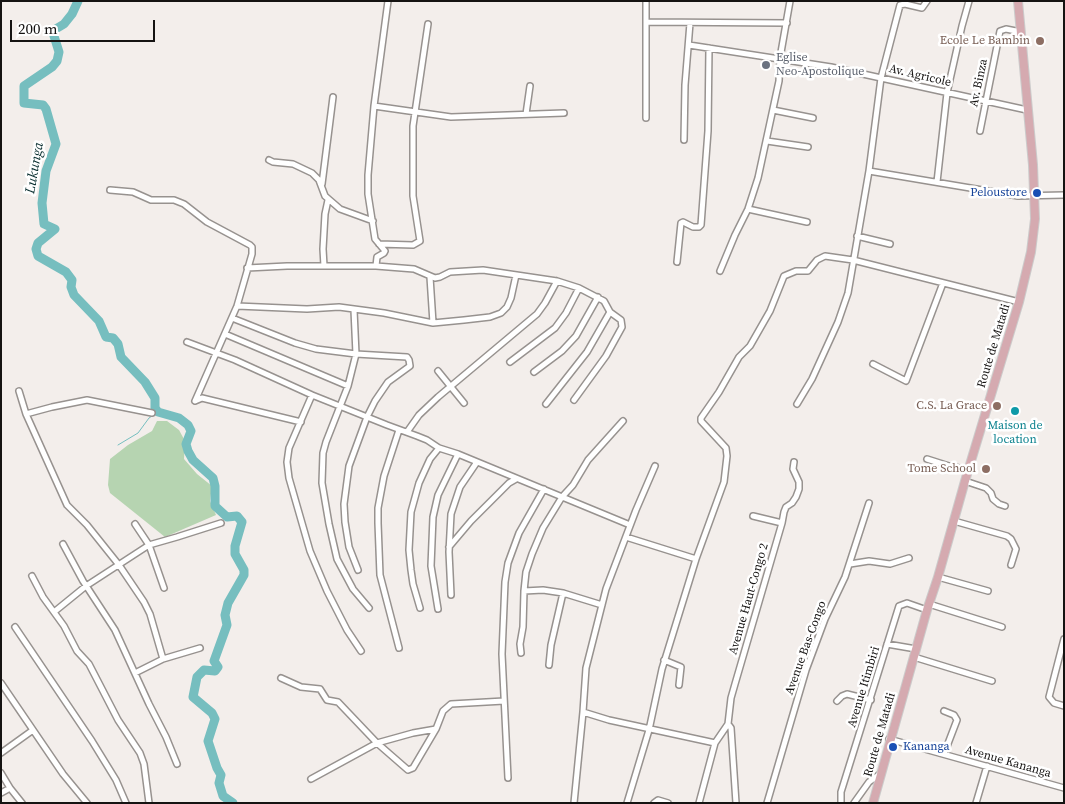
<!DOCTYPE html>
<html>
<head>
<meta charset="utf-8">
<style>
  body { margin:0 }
  #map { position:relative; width:1065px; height:804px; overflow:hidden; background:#f3eeeb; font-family:"Source Serif 4",serif }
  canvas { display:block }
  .frame { position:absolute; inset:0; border:2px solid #151312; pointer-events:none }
  .scale { position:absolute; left:10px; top:20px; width:145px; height:22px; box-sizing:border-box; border:2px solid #151312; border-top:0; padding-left:6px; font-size:15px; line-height:18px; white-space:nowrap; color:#151312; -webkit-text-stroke:4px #fff; paint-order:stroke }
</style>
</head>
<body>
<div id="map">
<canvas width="1065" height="804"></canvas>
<div class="frame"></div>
<div class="scale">200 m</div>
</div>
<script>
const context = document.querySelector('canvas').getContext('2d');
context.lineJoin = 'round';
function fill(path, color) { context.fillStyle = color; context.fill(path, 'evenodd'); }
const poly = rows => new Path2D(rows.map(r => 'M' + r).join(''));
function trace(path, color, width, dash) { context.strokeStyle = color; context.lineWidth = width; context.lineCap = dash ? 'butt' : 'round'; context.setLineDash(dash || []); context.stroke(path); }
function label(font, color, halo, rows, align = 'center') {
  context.font = font + ' "Source Serif 4",serif'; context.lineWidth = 5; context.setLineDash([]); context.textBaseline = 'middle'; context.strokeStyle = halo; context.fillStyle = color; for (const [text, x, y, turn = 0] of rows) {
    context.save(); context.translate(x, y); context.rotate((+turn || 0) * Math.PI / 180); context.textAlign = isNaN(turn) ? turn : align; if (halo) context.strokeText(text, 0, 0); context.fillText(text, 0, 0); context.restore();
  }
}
fill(poly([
  [157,421,167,421,179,430,185,441,184,459,197,474,212,486,210,501,216,515,165,537,110,493,108,485,110,459,128,445,152,431]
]), '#b6d4b1');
trace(poly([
  [118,445,138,433,149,418,158,412]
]), '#76bebf', 1);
trace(poly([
  [78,1,72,14,64,24,54,30,54,36,59,52,57,61,52,67,24,86,24,103,43,105,46,109,56,144,46,171,42,203,44,224,55,229,38,243,36,249,38,256,66,272,72,280,71,287,74,295,99,321,106,337,113,338,118,344,121,357,145,382,155,398,155,408,158,412,179,418,188,425,191,431,186,444,188,451,193,460,213,478,215,486,215,506,227,517,237,516,242,522,235,546,235,554,244,570,244,575,228,603,225,615,227,625,214,661,218,667,215,671,204,670,197,677,193,697,212,713,215,719,208,741,217,768,221,775,219,783,223,796,233,803]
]), '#76bebf', 9);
const street = poly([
  [646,2,646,118],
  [646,22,787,23],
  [689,45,831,67,1027,110],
  [374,106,451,117,564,113],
  [773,110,813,118],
  [526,114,530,86],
  [980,131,1000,31,1006,29,1021,32],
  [684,140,685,85,690,23],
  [767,141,808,147],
  [269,160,273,162,293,164,312,173,319,180,325,196,340,209,373,221],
  [869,171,1018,196,1064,195],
  [937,182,947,93,962,26,969,1],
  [322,184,333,97],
  [110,190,133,192,151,200,174,200,184,204,207,222,250,245,252,247,252,254,237,306,195,401,202,398,301,422],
  [748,209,807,222],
  [857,236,890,244],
  [379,244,413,245,420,241,413,196,413,126,428,24],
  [677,262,681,223,683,222,693,227,699,227,701,225,708,131,709,48],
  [324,266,323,249,325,214,328,200],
  [376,266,377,257,384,253,385,251,375,239,368,194,368,175,374,106,388,1],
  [247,268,287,266,376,266,414,269,435,278,440,277,450,272,483,270,557,281,579,288,604,301,610,312,621,320,622,327,606,356,574,400],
  [720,271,735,235,748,209,758,178,779,81,780,58,790,1],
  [430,277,433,323],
  [237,306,307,309,339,307,384,313,433,323,464,320,490,317,501,313,507,307,511,298,516,275],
  [354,310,356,354,348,386,326,442,323,453,322,483,329,524,337,559,353,589,369,608],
  [232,318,295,343,316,349,356,354,407,357,409,360,410,366,388,382,375,401,367,417,349,466,344,504,345,522,349,547,358,570],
  [225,334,348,386],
  [187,342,235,360,312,395,387,425,417,436,427,440,439,448,458,454,630,525],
  [510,362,555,328,566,313,579,288],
  [873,364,906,381,943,283],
  [438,371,464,403],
  [534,372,562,351,576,336,598,297],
  [19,391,26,414,67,505,87,525,119,565,144,602,150,614,163,659],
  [312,395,289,448,287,462,289,478,310,551,327,591,347,630,361,651],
  [546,404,587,352,610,312],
  [797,404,812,379,838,322,848,293,869,171,881,78,900,5,905,4,922,8,927,1],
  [26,414,52,407,87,400,152,413],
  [407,432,419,415,438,397,537,314,545,303,557,281],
  [927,459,949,466,969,470],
  [655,466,636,510,606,589,586,668,583,712,609,720,715,743,728,724,731,698,735,684,782,523,784,512,786,507,792,503,796,497,799,489,799,482,793,469,794,462],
  [965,481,986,488,991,493,993,499,999,504,1005,506],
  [753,516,782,523],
  [954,521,1007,536,1011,539,1016,549,1011,565],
  [135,524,149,545,164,588],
  [626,537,696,559],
  [63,544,83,581,115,630,149,704,166,737,177,764],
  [449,547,471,521,509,483,516,479],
  [850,564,869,561,890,564,909,558],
  [32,576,43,597,64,626,77,651,89,664,118,720,140,753,144,764,149,803],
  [938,577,988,591],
  [524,591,543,590,563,593,602,605],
  [451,595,449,552,451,514,460,487,477,462],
  [929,604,1002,627],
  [420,608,413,584,411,570,409,550,411,512,419,483,430,459,439,448],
  [438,609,431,566,433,517,438,495,458,454],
  [54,612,86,586,149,545,177,537,221,523],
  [15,627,92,741,116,780,126,803],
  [1064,639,1049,697,1054,703,1064,706],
  [887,644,916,649],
  [399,648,380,575,378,523,378,508,384,476,399,430],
  [521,653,520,644,523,627,524,591,526,572,532,554,543,528,562,497,573,485,588,460,623,421],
  [914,657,992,681],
  [664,660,681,667,679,685],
  [549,665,551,645,563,593],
  [135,673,163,659,200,648],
  [281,678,301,687,320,689,327,700,338,702,377,743,408,770,413,768,436,729],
  [1,683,63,774,87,803],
  [837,701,842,696,847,694,871,700],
  [944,711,954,715,957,720,944,754],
  [728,724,731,728,736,803],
  [889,739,1064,788],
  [1,753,33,730],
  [1,773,10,788,22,803],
  [508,778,502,654,505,582,508,563,519,533,544,489],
  [311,779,377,743,413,733,436,729,443,711,451,704,504,701],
  [1,793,10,788],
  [574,803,583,712],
  [627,803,649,730,662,669,696,559,724,482,727,456,726,448,701,421,701,418,719,392,739,357,750,346,770,311,784,276,796,271,808,271,817,260,825,256,853,260,1019,302],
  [654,803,658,800,668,803],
  [699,803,715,743],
  [767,803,806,670,825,619,845,577,869,503],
  [841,803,841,792,899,606,907,603,927,610],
  [854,803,869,782,880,774],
  [976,803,987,766]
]);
const primary = poly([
  [873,803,927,610,938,577,965,481,1019,302,1031,252,1035,219,1033,165,1018,1]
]);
trace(street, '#97928f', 8);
trace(primary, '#cccbcb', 10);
trace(street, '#fff', 5);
trace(primary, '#d5aab0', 8);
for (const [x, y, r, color] of [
  [1040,41,5,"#8d6e63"],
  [766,65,5,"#6b7280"],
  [1037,193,5,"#1a4fb4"],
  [997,406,5,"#8d6e63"],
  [1015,411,5,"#0f9aa8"],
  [986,469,5,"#8d6e63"],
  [893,747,5,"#1a4fb4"]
]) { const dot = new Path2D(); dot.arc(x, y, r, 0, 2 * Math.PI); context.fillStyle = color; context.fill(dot); trace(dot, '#fff', 2); }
label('12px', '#785e54', '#fff', [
  ["Ecole Le Bambin",1030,41],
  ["C.S. La Grace",987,406],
  ["Tome School",976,469]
], 'right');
label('12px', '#5b616d', '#fff', [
  ["Eglise",776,58],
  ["Neo-Apostolique",776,72]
], 'left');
label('12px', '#151312', '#fff', [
  ["Av. Agricole",920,76,13],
  ["Av. Binza",979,83,-78],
  ["Route de Matadi",994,346,-73],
  ["Avenue Haut-Congo 2",749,599,-74],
  ["Avenue Bas-Congo",806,648,-70],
  ["Avenue Itimbiri",864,687,-73],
  ["Route de Matadi",880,735,-74],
  ["Avenue Kananga",1008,762,16]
]);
label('12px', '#164399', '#fff', [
  ["Peloustore",1027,193],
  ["Kananga",903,747,"left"]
], 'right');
label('12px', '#0d838f', '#fff', [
  ["Maison de",1015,426],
  ["location",1015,440]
]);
label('italic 14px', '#0c3132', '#fff', [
  ["Lukunga",35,168,-80]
]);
</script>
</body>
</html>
